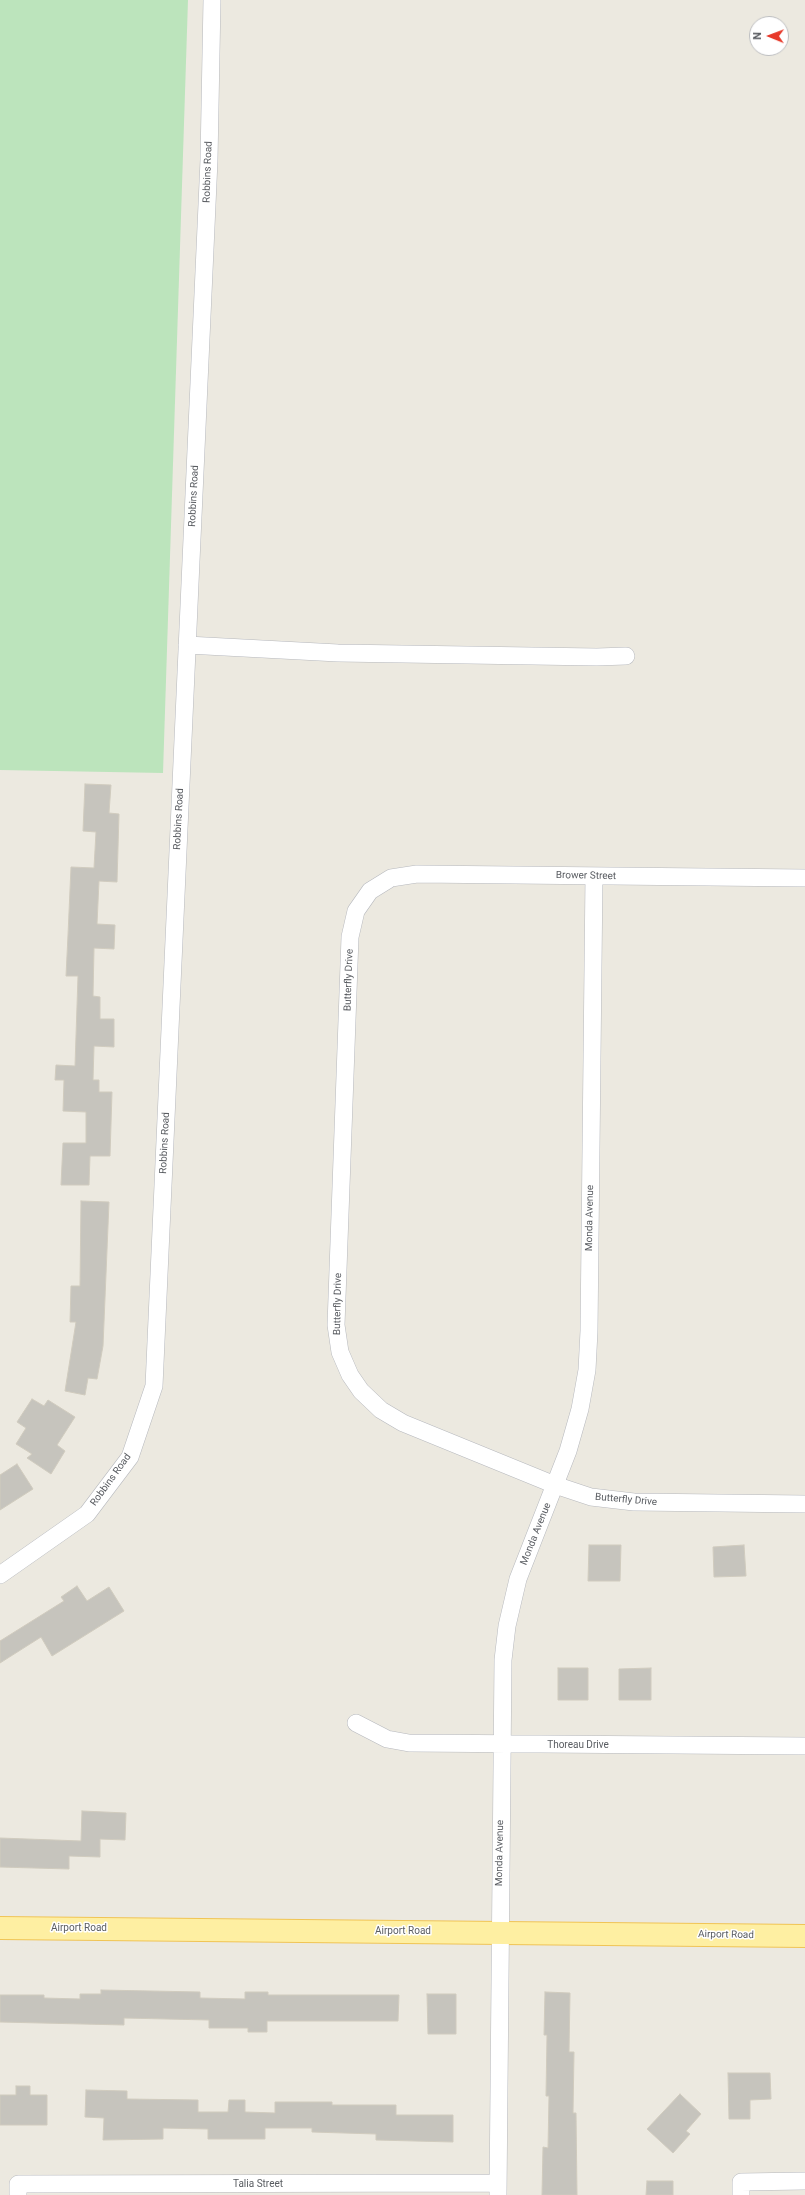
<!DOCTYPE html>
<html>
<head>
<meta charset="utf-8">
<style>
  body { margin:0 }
  #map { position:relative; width:805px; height:2195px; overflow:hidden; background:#ece9e0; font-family:Roboto,sans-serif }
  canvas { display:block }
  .north { position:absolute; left:749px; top:16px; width:40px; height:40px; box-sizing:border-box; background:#fff; border:1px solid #bdbec0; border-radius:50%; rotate:271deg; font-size:11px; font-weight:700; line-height:16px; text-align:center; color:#595c61 }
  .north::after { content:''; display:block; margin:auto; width:14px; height:18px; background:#e7392a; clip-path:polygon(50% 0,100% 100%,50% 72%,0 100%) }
</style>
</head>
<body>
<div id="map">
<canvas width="805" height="2195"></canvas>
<div class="north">N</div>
</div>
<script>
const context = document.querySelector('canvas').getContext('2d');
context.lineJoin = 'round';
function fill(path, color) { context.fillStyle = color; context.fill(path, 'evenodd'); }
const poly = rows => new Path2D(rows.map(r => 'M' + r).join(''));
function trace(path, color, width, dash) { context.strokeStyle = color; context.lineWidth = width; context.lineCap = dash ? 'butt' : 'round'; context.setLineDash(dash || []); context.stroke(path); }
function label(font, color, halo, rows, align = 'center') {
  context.font = font + ' Roboto,sans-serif'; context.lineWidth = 3; context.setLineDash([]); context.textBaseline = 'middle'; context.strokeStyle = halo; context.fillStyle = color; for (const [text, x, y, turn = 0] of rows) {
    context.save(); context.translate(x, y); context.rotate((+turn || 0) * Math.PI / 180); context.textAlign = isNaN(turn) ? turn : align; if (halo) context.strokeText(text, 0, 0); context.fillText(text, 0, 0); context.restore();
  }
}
fill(poly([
  [0,0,188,0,163,773,0,770]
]), '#bce4bc');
const building = poly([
  [85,784,111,785,109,813,119,814,117,882,99,881,97,924,115,925,114,949,94,948,93,996,100,997,100,1019,114,1019,114,1047,94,1046,93,1080,99,1080,99,1092,112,1092,110,1156,90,1156,89,1185,61,1185,63,1143,86,1143,86,1112,63,1111,64,1080,55,1080,56,1065,75,1066,78,976,66,976,68,935,71,867,94,868,96,832,83,831,85,784],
  [81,1201,109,1202,103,1346,97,1379,88,1378,85,1395,65,1391,76,1322,70,1322,71,1286,80,1286,81,1201],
  [32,1399,44,1406,48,1400,75,1417,57,1445,65,1451,51,1474,27,1458,32,1454,16,1444,26,1428,17,1422,32,1399],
  [17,1464,33,1489,0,1510,0,1475,17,1464],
  [589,1545,621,1545,620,1581,588,1581,589,1545],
  [744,1545,746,1576,714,1577,713,1547,744,1545],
  [77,1586,87,1601,109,1587,124,1611,52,1656,41,1637,0,1663,0,1641,64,1601,61,1597,77,1586],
  [558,1668,588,1668,588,1700,558,1700,558,1668],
  [651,1668,651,1700,619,1700,619,1669,651,1668],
  [82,1811,126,1813,125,1840,100,1839,100,1857,69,1856,69,1869,0,1867,0,1838,81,1841,82,1811],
  [101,1990,200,1992,200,1998,245,1999,245,1992,268,1992,268,1995,399,1995,398,2021,267,2021,267,2032,248,2032,248,2028,209,2028,209,2020,124,2018,124,2025,0,2022,0,1995,44,1995,44,1998,80,1999,80,1994,101,1994,101,1990],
  [545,1992,570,1993,569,2052,574,2052,573,2113,576,2113,577,2195,542,2195,543,2147,548,2148,549,2096,546,2096,547,2035,544,2035,545,1992],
  [427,1994,456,1994,456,2034,428,2034,427,1994],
  [728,2073,770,2073,771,2099,750,2100,750,2119,729,2119,728,2073],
  [16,2086,30,2086,30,2095,47,2095,47,2125,0,2125,0,2095,16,2095,16,2086],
  [86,2090,127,2091,127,2099,198,2100,198,2112,228,2112,229,2100,245,2100,245,2112,275,2113,275,2102,332,2102,332,2105,396,2105,396,2115,453,2115,453,2142,376,2140,376,2134,312,2132,312,2128,265,2128,265,2139,208,2139,208,2129,163,2128,163,2139,103,2140,104,2118,85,2117,86,2090],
  [680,2094,701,2114,686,2131,690,2134,673,2153,647,2129,680,2094],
  [647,2181,673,2181,673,2195,646,2195,647,2181]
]);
fill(building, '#c6c4bd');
trace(building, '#d0cbbe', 1);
const minor = poly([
  [187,645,338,653,597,657,626,656],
  [805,878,417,874,391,878,370,891,356,911,350,937,336,1325,340,1352,350,1375,361,1391,381,1410,403,1423,555,1485,591,1497,634,1502,805,1504],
  [0,1575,87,1514,130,1457,154,1386,209,160,212,0],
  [356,1723,387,1739,409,1743,805,1746],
  [18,2195,18,2184,498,2183],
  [498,2195,503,1660,507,1626,518,1579,568,1451,580,1409,587,1370,589,1331,594,876],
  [741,2195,741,2182,805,2181]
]);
const major = poly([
  [0,1928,805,1936]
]);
trace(minor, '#b6b8bd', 18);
trace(major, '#f0c455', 24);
trace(minor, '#fff', 17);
trace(major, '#feefa2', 22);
label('10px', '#595c61', '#fff', [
  ["Robbins Road",208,172,-88],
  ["Robbins Road",194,496,-87],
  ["Robbins Road",179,819,-87],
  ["Brower Street",586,876,1],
  ["Butterfly Drive",349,980,-88],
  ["Robbins Road",165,1143,-87],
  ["Monda Avenue",590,1218,-89],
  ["Butterfly Drive",338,1304,-89],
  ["Robbins Road",111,1480,-54],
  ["Butterfly Drive",626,1500,5],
  ["Monda Avenue",536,1534,-68],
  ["Thoreau Drive",578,1745],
  ["Monda Avenue",500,1853,-89],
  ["Airport Road",79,1928],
  ["Airport Road",403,1931],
  ["Airport Road",726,1935,1],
  ["Talia Street",258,2184]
]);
</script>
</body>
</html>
